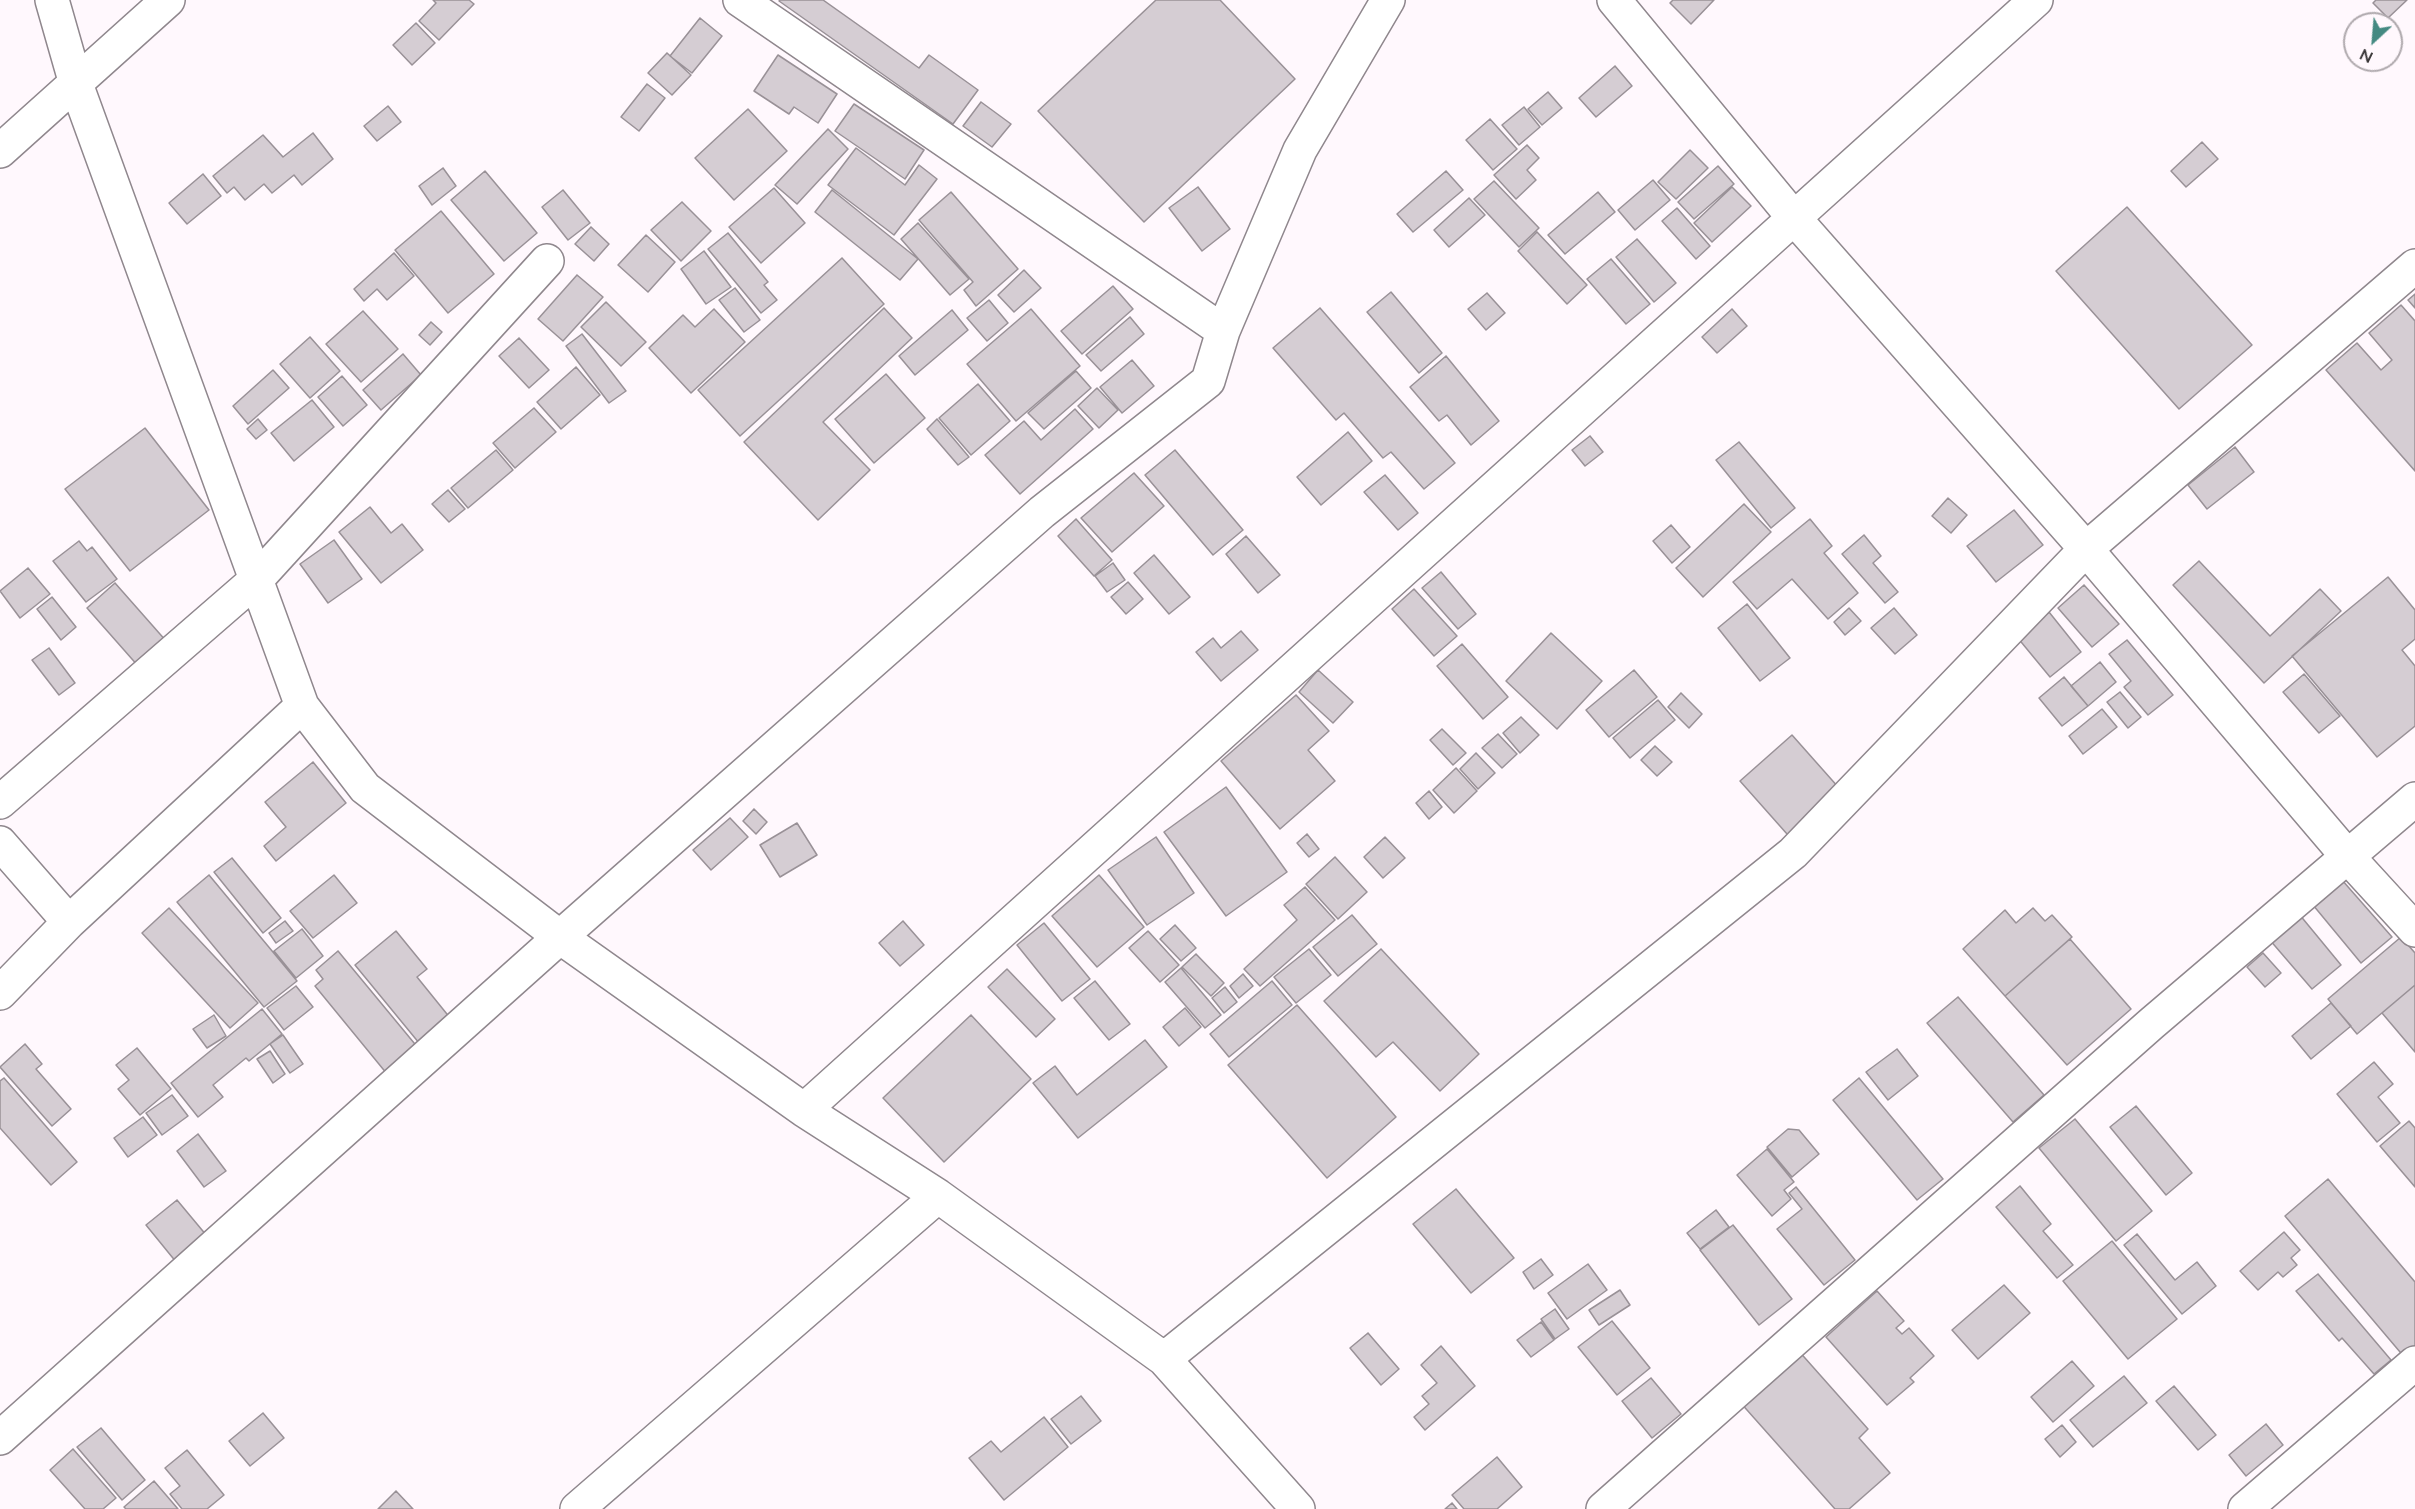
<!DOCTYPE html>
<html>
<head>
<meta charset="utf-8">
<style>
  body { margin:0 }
  #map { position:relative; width:2415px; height:1509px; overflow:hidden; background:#fff8fd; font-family:Lato,sans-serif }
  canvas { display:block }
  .north { position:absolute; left:2343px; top:12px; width:60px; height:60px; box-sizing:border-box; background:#fff8fd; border:2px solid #afa9ad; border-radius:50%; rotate:206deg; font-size:16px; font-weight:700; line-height:24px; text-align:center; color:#363335 }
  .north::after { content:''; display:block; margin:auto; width:21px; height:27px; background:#448a82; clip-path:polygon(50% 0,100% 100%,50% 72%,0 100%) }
</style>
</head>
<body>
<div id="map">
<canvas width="2415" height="1509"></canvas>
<div class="north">N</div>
</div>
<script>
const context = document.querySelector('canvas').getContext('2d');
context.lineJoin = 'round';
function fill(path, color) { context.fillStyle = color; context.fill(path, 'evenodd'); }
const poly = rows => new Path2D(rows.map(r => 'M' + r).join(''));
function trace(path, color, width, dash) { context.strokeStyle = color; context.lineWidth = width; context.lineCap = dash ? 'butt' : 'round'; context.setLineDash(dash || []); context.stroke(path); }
const building = poly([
  [433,0,469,0,474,4,439,40,419,21,436,3,433,0],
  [780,0,823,0,919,68,929,55,978,90,953,124,779,1,780,0],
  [1156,0,1220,0,1295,79,1144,222,1038,111,1156,0],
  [1673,0,1714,0,1691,24,1670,3,1673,0],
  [2376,0,2407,0,2388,18,2373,3,2376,0],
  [700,18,722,36,692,73,670,56,700,18],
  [416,23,435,43,412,65,393,45,416,23],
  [667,53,691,75,672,95,648,73,667,53],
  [778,55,837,94,818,123,794,107,789,114,754,91,778,55],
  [1615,66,1632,86,1596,117,1579,98,1615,66],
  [647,84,665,98,639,131,621,117,647,84],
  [1548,92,1562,108,1542,125,1528,109,1548,92],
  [981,102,1011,124,992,147,963,126,981,102],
  [854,104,924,150,905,179,835,131,854,104],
  [388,106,401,122,377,141,364,126,388,106],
  [1524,107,1540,127,1519,145,1502,125,1524,107],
  [748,109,787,151,734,200,695,158,748,109],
  [1490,119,1517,149,1493,170,1466,140,1490,119],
  [828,129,848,149,797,204,775,185,828,129],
  [313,133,333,159,302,185,294,175,272,193,264,184,245,200,234,187,227,193,213,176,263,135,283,157,313,133],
  [2202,142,2218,159,2186,187,2171,171,2202,142],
  [1527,145,1539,158,1527,170,1536,180,1516,199,1494,175,1527,145],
  [856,148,905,185,919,165,937,179,894,235,828,185,856,148],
  [1690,150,1708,168,1676,199,1658,182,1690,150],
  [1718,166,1734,184,1694,219,1678,202,1718,166],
  [443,168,456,186,432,205,419,186,443,168],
  [485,171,537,233,504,261,451,200,485,171],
  [1446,171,1463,190,1413,232,1397,214,1446,171],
  [203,174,221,196,187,224,169,203,203,174],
  [1653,180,1670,200,1635,230,1618,210,1653,180],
  [1494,181,1539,228,1519,247,1474,199,1494,181],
  [1198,187,1230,229,1202,251,1169,208,1198,187],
  [1732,187,1751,206,1712,242,1694,223,1732,187],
  [774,188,805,223,761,263,729,227,774,188],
  [563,190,590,223,568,240,542,207,563,190],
  [832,190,918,259,900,280,815,212,832,190],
  [951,192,1018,269,976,306,964,290,973,282,919,220,951,192],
  [1598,192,1615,212,1565,254,1548,235,1598,192],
  [1469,198,1485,215,1449,247,1434,230,1469,198],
  [682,202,711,231,681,261,651,230,682,202],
  [2127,207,2252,345,2179,409,2056,271,2127,207],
  [1677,208,1710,246,1696,259,1662,221,1677,208],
  [441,211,494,274,448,313,395,250,441,211],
  [918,223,969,279,950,295,901,239,918,223],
  [591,227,609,244,594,261,575,244,591,227],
  [1537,232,1587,285,1567,304,1518,251,1537,232],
  [728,233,768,282,764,285,777,300,761,313,708,249,728,233],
  [646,235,675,262,648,292,618,265,646,235],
  [1637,239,1676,283,1654,302,1616,257,1637,239],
  [704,251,731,287,706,304,681,269,704,251],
  [394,253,414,276,387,300,377,289,364,301,354,289,394,253],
  [842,258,884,304,740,436,698,390,842,258],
  [1611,259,1650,304,1626,324,1587,279,1611,259],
  [1024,270,1041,288,1014,312,998,295,1024,270],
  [577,275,603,297,563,341,538,319,577,275],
  [1113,286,1133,309,1082,354,1061,331,1113,286],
  [735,288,760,320,744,332,719,300,735,288],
  [1391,292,1442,353,1419,373,1367,312,1391,292],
  [1487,293,1505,313,1486,330,1468,309,1487,293],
  [2415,294,2415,308,2408,300,2415,294],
  [989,300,1008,323,987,341,967,318,989,300],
  [606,302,646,342,621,366,581,327,606,302],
  [2401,305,2415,321,2415,471,2326,370,2357,343,2381,370,2392,360,2369,333,2401,305],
  [884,308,912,338,823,422,870,470,818,520,744,442,884,308],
  [1320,308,1455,463,1424,489,1391,452,1383,458,1344,413,1336,420,1273,348,1320,308],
  [714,309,745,342,691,393,649,348,683,315,695,327,714,309],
  [1031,309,1080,366,1016,421,967,364,1031,309],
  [1732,309,1747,326,1717,353,1702,337,1732,309],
  [952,310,968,330,915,375,899,356,952,310],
  [363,311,398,349,361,382,326,344,363,311],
  [1130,317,1144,334,1101,371,1086,355,1130,317],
  [431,322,442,332,430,345,419,335,431,322],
  [582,334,626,391,609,403,566,346,582,334],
  [310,337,340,371,310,398,280,364,310,337],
  [519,338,549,370,529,388,499,356,519,338],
  [403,354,421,375,381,410,363,390,403,354],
  [1446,356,1499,421,1471,445,1447,415,1439,421,1410,387,1446,356],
  [1132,360,1154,386,1122,413,1100,387,1132,360],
  [576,367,600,395,561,429,537,402,576,367],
  [273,370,289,388,248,424,233,406,273,370],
  [1076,371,1091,388,1044,429,1028,413,1076,371],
  [886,374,925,418,874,463,835,419,886,374],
  [342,376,367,405,343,426,318,397,342,376],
  [978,384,1010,421,971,455,939,418,978,384],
  [1097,388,1118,410,1099,428,1078,406,1097,388],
  [312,400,334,427,294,461,271,433,312,400],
  [534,408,556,432,515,468,493,443,534,408],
  [1075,409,1093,429,1020,494,985,455,1024,421,1041,440,1075,409],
  [258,419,267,430,256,439,247,429,258,419],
  [937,419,969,457,958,465,927,429,937,419],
  [145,428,209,510,130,571,65,489,145,428],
  [1348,432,1372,461,1321,505,1297,477,1348,432],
  [1590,436,1603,452,1585,466,1572,450,1590,436],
  [1739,442,1795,508,1771,528,1716,460,1739,442],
  [2235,447,2254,472,2207,509,2188,485,2235,447],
  [496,450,513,470,468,508,451,488,496,450],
  [1175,450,1243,530,1213,555,1145,475,1175,450],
  [1134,473,1164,506,1112,552,1081,518,1134,473],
  [1385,475,1418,513,1398,530,1364,492,1385,475],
  [448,490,465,509,449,522,432,504,448,490],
  [1948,498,1967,515,1951,533,1932,516,1948,498],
  [1744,504,1771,532,1703,597,1676,568,1744,504],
  [370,507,391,533,402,524,423,550,381,583,339,532,370,507],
  [2014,510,2043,545,1996,582,1967,546,2014,510],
  [1076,519,1112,560,1094,576,1058,536,1076,519],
  [1810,519,1832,546,1824,553,1858,593,1828,619,1792,579,1757,609,1733,582,1810,519],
  [1671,525,1690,547,1672,563,1653,541,1671,525],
  [1864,535,1881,556,1873,563,1898,592,1885,603,1842,554,1864,535],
  [1246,536,1280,575,1258,593,1226,554,1246,536],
  [334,540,362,579,328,603,300,564,334,540],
  [79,541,87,551,92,547,117,579,86,602,53,561,79,541],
  [1154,555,1190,597,1169,614,1134,573,1154,555],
  [2199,561,2270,636,2320,589,2341,611,2264,683,2173,585,2199,561],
  [1113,563,1125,580,1107,592,1095,576,1113,563],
  [28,568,50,594,20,618,0,591,28,568],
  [1441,572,1476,614,1458,629,1422,588,1441,572],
  [2388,577,2415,610,2415,639,2402,650,2415,666,2415,726,2377,757,2292,656,2388,577],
  [1128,582,1143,599,1126,614,1111,597,1128,582],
  [115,583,167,642,139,667,87,608,115,583],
  [2084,585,2119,624,2092,647,2058,608,2084,585],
  [1414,589,1457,636,1434,656,1392,609,1414,589],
  [52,597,76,627,61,640,37,609,52,597],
  [1747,604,1790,658,1760,681,1718,628,1747,604],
  [1849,608,1861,621,1845,635,1834,622,1849,608],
  [1894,608,1917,635,1895,654,1871,628,1894,608],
  [2049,612,2081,652,2050,677,2017,637,2049,612],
  [1241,631,1258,650,1221,681,1196,652,1213,638,1221,648,1241,631],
  [1551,633,1602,681,1557,729,1506,681,1551,633],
  [2127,640,2173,695,2148,715,2124,687,2131,681,2109,654,2127,640],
  [1462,644,1508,697,1483,719,1437,666,1462,644],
  [49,648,75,683,59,695,32,660,49,648],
  [2100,662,2116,682,2088,706,2071,686,2100,662],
  [1318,670,1353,702,1333,723,1299,692,1318,670],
  [1634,670,1657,697,1609,737,1586,710,1634,670],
  [2304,674,2340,716,2319,733,2283,692,2304,674],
  [2064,677,2088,706,2062,726,2039,698,2064,677],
  [2120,692,2141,717,2128,728,2107,702,2120,692],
  [1681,693,1702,714,1689,728,1668,707,1681,693],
  [1296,695,1329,731,1308,750,1335,781,1280,829,1221,761,1296,695],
  [1658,700,1675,720,1630,758,1613,738,1658,700],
  [2102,709,2117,727,2083,754,2069,736,2102,709],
  [1521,717,1539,735,1520,753,1503,733,1521,717],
  [1442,729,1466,753,1453,765,1430,740,1442,729],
  [1498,734,1517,754,1502,768,1482,748,1498,734],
  [1792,735,1847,797,1795,843,1740,781,1792,735],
  [1655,746,1672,762,1657,776,1641,760,1655,746],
  [1476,753,1495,773,1478,789,1460,769,1476,753],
  [313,762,346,803,276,861,264,846,286,827,265,802,313,762],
  [1456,768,1477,791,1454,813,1433,790,1456,768],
  [1226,787,1287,872,1226,916,1164,832,1226,787],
  [1429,791,1442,807,1429,819,1416,803,1429,791],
  [754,809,767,822,756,834,743,821,754,809],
  [730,818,748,837,711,870,693,850,730,818],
  [797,823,817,855,780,877,760,845,797,823],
  [1307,834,1319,849,1309,857,1297,843,1307,834],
  [1156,837,1194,893,1147,925,1108,870,1156,837],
  [1385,837,1405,858,1383,878,1364,857,1385,837],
  [1335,857,1367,892,1338,919,1306,884,1335,857],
  [232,858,281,918,263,933,214,872,232,858],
  [209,875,297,981,264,1007,177,902,209,875],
  [334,875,357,903,313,938,290,911,334,875],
  [1099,875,1144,927,1097,967,1052,916,1099,875],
  [2342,880,2392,937,2361,963,2313,905,2342,880],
  [1305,887,1335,920,1260,986,1244,969,1297,920,1284,905,1305,887],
  [169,908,258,1003,230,1028,142,933,169,908],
  [2033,908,2045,921,2052,915,2072,937,2005,996,1963,949,2005,910,2016,923,2033,908],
  [2299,914,2341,965,2312,989,2269,939,2299,914],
  [1352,915,1377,944,1338,976,1313,947,1352,915],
  [285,921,293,931,276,943,269,933,285,921],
  [903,921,924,945,900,966,879,943,903,921],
  [1044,923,1090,979,1062,1001,1017,945,1044,923],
  [1175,925,1196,948,1181,961,1160,939,1175,925],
  [302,929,323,956,296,978,274,951,302,929],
  [396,931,427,969,417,977,455,1024,424,1049,355,965,396,931],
  [1148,931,1179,965,1160,982,1129,948,1148,931],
  [2401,937,2415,953,2415,985,2357,1034,2328,999,2401,937],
  [2070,939,2131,1009,2067,1065,2005,996,2070,939],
  [1309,949,1331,975,1296,1003,1274,977,1309,949],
  [1381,949,1479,1054,1440,1091,1393,1042,1376,1057,1324,1001,1381,949],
  [338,951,424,1055,392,1080,315,986,323,979,316,970,338,951],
  [2263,953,2281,973,2265,987,2247,967,2263,953],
  [1196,954,1224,983,1211,996,1182,967,1196,954],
  [1181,968,1221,1015,1205,1028,1165,982,1181,968],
  [1007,969,1055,1019,1036,1037,988,987,1007,969],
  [1243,974,1253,986,1239,998,1230,986,1243,974],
  [1095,981,1130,1024,1109,1040,1074,998,1095,981],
  [1272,981,1292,1005,1229,1057,1210,1034,1272,981],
  [2415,985,2415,1052,2382,1013,2415,985],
  [296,986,313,1007,284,1030,267,1008,296,986],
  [1225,987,1237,1002,1224,1013,1212,998,1225,987],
  [1958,997,2044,1095,2013,1122,1927,1023,1958,997],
  [2331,1003,2351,1026,2311,1059,2292,1036,2331,1003],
  [1297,1005,1396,1117,1327,1178,1228,1065,1297,1005],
  [1185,1008,1201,1027,1179,1046,1163,1027,1185,1008],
  [262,1009,282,1034,249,1061,246,1058,213,1085,223,1097,198,1117,171,1083,262,1009],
  [214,1015,226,1036,207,1048,193,1029,214,1015],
  [971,1015,1031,1079,944,1162,883,1098,971,1015],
  [283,1035,303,1064,290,1073,270,1044,283,1035],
  [1145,1040,1167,1067,1078,1138,1033,1083,1055,1066,1077,1095,1145,1040],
  [25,1044,42,1064,36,1069,71,1109,52,1126,0,1067,25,1044],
  [137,1048,171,1089,140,1115,118,1089,129,1080,116,1065,137,1048],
  [1897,1049,1918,1076,1888,1100,1866,1072,1897,1049],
  [270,1051,285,1074,273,1083,257,1059,270,1051],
  [2374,1062,2393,1084,2378,1097,2400,1123,2377,1142,2337,1094,2374,1062],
  [4,1078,77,1162,51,1185,0,1128,0,1081,4,1078],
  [1859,1078,1943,1179,1917,1200,1833,1100,1859,1078],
  [172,1095,188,1116,162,1135,146,1113,172,1095],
  [2136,1106,2192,1173,2166,1195,2110,1127,2136,1106],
  [143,1117,157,1135,128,1157,114,1138,143,1117],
  [2075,1119,2152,1211,2116,1241,2039,1148,2075,1119],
  [2409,1121,2415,1128,2415,1187,2380,1146,2409,1121],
  [1788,1129,1799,1130,1819,1154,1792,1177,1767,1147,1788,1129],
  [198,1134,226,1171,204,1187,177,1151,198,1134],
  [1767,1149,1794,1182,1784,1190,1791,1199,1772,1216,1737,1175,1767,1149],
  [2328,1179,2415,1282,2415,1361,2411,1365,2285,1216,2328,1179],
  [2020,1186,2051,1224,2043,1231,2073,1265,2057,1278,1996,1207,2020,1186],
  [1796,1187,1855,1260,1824,1285,1777,1229,1802,1209,1789,1193,1796,1187],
  [1456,1189,1514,1258,1471,1293,1413,1224,1456,1189],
  [177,1200,212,1242,181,1268,146,1225,177,1200],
  [1716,1210,1729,1227,1700,1249,1687,1233,1716,1210],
  [1733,1225,1792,1299,1759,1325,1700,1250,1733,1225],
  [2284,1232,2300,1250,2291,1258,2297,1265,2283,1277,2278,1272,2258,1290,2240,1271,2284,1232],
  [2137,1234,2175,1280,2197,1262,2216,1286,2182,1314,2124,1245,2137,1234],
  [2112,1241,2177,1319,2128,1359,2063,1281,2112,1241],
  [1541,1259,1553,1275,1534,1289,1523,1272,1541,1259],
  [1588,1264,1607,1290,1567,1319,1548,1293,1588,1264],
  [2318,1274,2391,1360,2374,1374,2342,1338,2339,1341,2296,1291,2318,1274],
  [2004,1285,2030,1313,1978,1359,1952,1330,2004,1285],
  [1620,1290,1630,1305,1599,1325,1589,1310,1620,1290],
  [1877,1291,1904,1321,1896,1328,1902,1334,1909,1328,1934,1356,1910,1378,1914,1382,1887,1405,1826,1337,1877,1291],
  [1555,1309,1569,1329,1555,1339,1541,1319,1555,1309],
  [1612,1321,1650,1368,1617,1395,1578,1347,1612,1321],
  [1541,1322,1554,1340,1531,1357,1517,1340,1541,1322],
  [1368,1333,1399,1369,1381,1385,1350,1348,1368,1333],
  [1441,1346,1475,1386,1425,1430,1414,1417,1429,1404,1422,1396,1437,1383,1421,1365,1441,1346],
  [1797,1349,1868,1429,1859,1438,1890,1473,1849,1509,1835,1509,1739,1401,1797,1349],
  [2072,1361,2094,1386,2053,1422,2031,1397,2072,1361],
  [2124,1376,2147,1403,2093,1447,2070,1420,2124,1376],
  [1651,1378,1681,1414,1652,1438,1622,1401,1651,1378],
  [2174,1386,2216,1435,2198,1450,2156,1401,2174,1386],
  [1081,1396,1101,1421,1071,1444,1051,1419,1081,1396],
  [263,1413,284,1438,250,1466,229,1441,263,1413],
  [1044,1417,1068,1447,1004,1500,969,1458,991,1441,1001,1452,1044,1417],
  [2266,1424,2283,1445,2246,1476,2229,1455,2266,1424],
  [2062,1425,2076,1442,2060,1457,2045,1439,2062,1425],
  [101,1428,145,1480,122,1500,77,1447,101,1428],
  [73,1449,116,1498,103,1509,85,1509,50,1470,73,1449],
  [187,1450,224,1495,207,1509,182,1509,170,1494,180,1486,165,1468,187,1450],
  [1497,1457,1522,1487,1497,1509,1464,1509,1452,1495,1497,1457],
  [154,1481,178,1509,126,1509,124,1507,154,1481],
  [396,1491,413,1509,378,1509,396,1491],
  [1452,1503,1457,1509,1445,1509,1452,1503]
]);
fill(building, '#d5cdd3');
trace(building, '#999197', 1.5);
const minor = poly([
  [52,0,76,84,302,706,365,788,560,937,804,1110,938,1196,1164,1359,1298,1509],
  [740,0,1223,331,1300,150,1388,0],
  [1614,0,1794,218,2086,549,2348,857,2415,930],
  [0,151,168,0],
  [0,802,257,579,547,261],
  [0,843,69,922],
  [0,993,69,922,302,706],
  [804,1110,2036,0],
  [1164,1359,1793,853,2086,549,2415,266],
  [0,1438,560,937,1042,512,1208,381,1223,331],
  [577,1509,938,1196],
  [1603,1509,2151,1024,2415,799],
  [2245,1509,2415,1363]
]);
trace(minor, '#8f878d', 36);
trace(minor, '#fff', 33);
</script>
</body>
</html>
